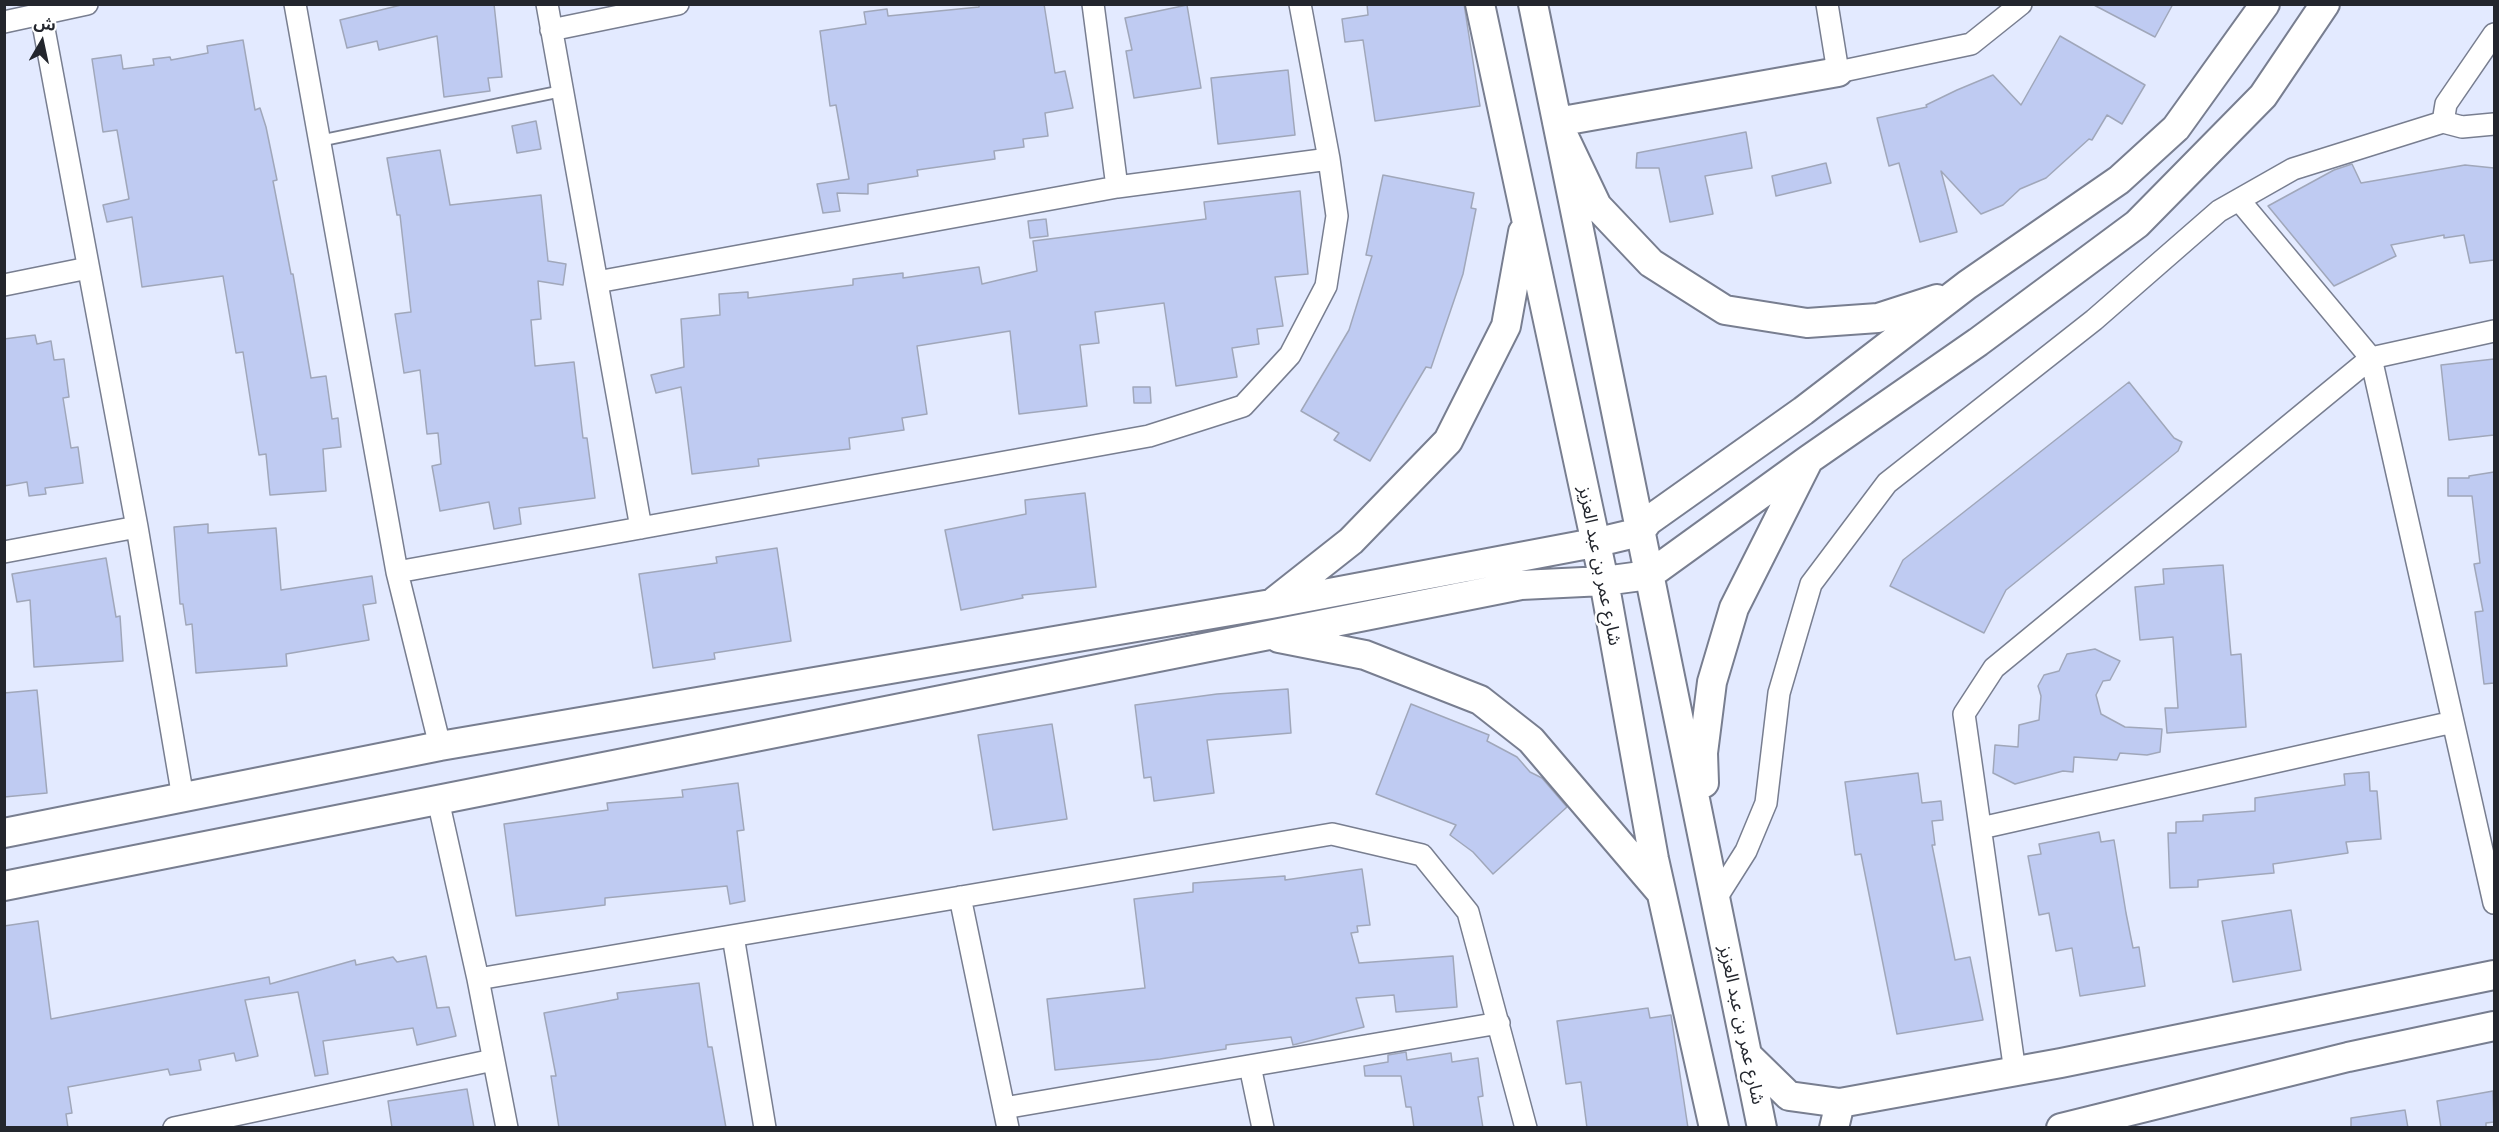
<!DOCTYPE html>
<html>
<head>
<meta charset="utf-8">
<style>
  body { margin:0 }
  #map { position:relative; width:2499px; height:1132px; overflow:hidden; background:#e3eaff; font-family:Arial,"Noto Sans Arabic",sans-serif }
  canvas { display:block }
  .frame { position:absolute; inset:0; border:6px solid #23262d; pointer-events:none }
  .north { position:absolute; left:12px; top:12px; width:60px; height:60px; -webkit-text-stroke:4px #fff; paint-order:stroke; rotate:9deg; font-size:16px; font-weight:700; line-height:24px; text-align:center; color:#23262d }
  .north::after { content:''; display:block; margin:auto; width:21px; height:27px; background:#23262d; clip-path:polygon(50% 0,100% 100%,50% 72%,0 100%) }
</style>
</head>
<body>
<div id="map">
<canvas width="2499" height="1132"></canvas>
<div class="frame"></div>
<div class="north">ش</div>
</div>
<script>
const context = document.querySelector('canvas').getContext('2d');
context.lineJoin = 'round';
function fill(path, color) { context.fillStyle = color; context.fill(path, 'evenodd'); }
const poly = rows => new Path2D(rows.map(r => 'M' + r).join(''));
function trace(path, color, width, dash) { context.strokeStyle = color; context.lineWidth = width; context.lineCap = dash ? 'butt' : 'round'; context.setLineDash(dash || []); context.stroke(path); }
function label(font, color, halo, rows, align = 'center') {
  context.font = font + ' Arial,"Noto Sans Arabic",sans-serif'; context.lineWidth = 5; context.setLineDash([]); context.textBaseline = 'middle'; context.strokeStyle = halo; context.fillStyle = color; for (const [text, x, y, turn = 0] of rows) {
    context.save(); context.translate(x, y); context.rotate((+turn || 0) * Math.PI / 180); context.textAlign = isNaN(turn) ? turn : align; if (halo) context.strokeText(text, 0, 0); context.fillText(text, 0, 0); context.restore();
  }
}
const building = poly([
  [405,4,494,4,502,77,488,78,490,91,444,97,437,36,379,50,377,41,347,48,340,20,405,4],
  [979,4,1044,4,1055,73,1065,71,1073,108,1045,113,1048,136,1023,139,1024,147,994,151,995,159,917,170,918,176,868,184,868,194,837,193,840,211,823,213,817,184,849,179,836,105,830,106,820,31,866,24,864,12,887,9,888,16,979,7,979,4],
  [1367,4,1464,4,1480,106,1375,121,1363,40,1345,42,1342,19,1368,15,1367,4],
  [2092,4,2173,4,2155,37,2092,4],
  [1187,5,1201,88,1134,98,1126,51,1132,50,1125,18,1187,5],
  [2060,36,2145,85,2122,124,2107,115,2092,140,2089,139,2046,178,2020,189,2003,205,1981,214,1941,171,1957,232,1920,242,1899,163,1889,166,1877,118,1927,107,1926,105,1957,90,1993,75,2021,105,2060,36],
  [243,40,255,110,260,108,266,127,277,180,273,181,291,274,293,274,311,378,326,376,332,419,338,418,341,447,323,449,326,491,270,495,266,454,259,455,243,352,236,353,223,276,142,287,132,217,107,222,103,205,129,199,117,130,103,132,92,59,121,55,123,69,154,65,153,59,170,57,171,60,208,53,207,46,243,40],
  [1288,70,1295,135,1218,144,1211,78,1288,70],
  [536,121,541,149,517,153,512,126,536,121],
  [1746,132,1752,168,1705,176,1713,214,1670,222,1659,168,1636,168,1637,153,1746,132],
  [440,150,450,205,541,195,548,261,566,264,563,285,538,281,541,319,531,320,535,366,574,362,583,438,587,438,595,498,519,508,521,524,494,529,489,502,440,511,432,466,441,464,438,433,427,434,420,370,404,373,395,314,411,312,400,215,397,215,387,158,440,150],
  [1826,163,1831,183,1776,196,1772,176,1826,163],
  [2352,164,2361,183,2465,165,2494,168,2494,260,2470,263,2464,235,2444,238,2444,235,2391,245,2396,256,2334,286,2268,206,2334,170,2352,164],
  [1383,175,1474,193,1471,208,1476,209,1463,274,1431,368,1426,367,1370,461,1334,440,1339,433,1301,411,1349,330,1372,256,1366,255,1383,175],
  [1300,191,1308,274,1275,277,1283,326,1257,329,1259,344,1232,348,1237,377,1176,386,1164,303,1095,312,1099,343,1080,345,1087,406,1019,414,1010,331,917,346,927,414,902,418,904,430,849,438,850,449,758,459,759,466,692,474,681,387,656,393,651,375,684,367,681,319,720,315,719,294,748,292,748,298,853,285,853,279,903,273,903,278,979,267,982,284,1037,271,1033,241,1206,219,1204,202,1300,191],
  [1046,219,1048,236,1030,238,1028,221,1046,219],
  [35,335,37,344,51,341,54,360,64,359,69,397,63,398,71,448,78,447,83,483,45,488,46,494,29,496,27,482,4,486,4,339,35,335],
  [2494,359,2494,435,2449,440,2441,365,2494,359],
  [2129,382,2174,438,2182,442,2178,451,2006,590,1984,633,1890,586,1903,560,2129,382],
  [1133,387,1150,387,1151,403,1134,403,1133,387],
  [2494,472,2494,683,2484,684,2475,612,2483,611,2474,564,2480,563,2472,496,2448,496,2448,478,2469,478,2469,476,2494,472],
  [1085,493,1096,587,1022,595,1023,598,961,610,945,530,1026,514,1025,500,1085,493],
  [208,524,208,533,276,528,281,590,372,576,376,603,363,605,369,640,286,654,287,666,196,673,192,624,186,625,183,604,180,604,174,527,208,524],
  [777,548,791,641,714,653,715,659,653,668,639,574,717,563,716,557,777,548],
  [106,558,116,617,120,616,123,661,34,667,30,600,17,602,12,574,106,558],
  [2223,565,2231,655,2241,654,2246,727,2167,733,2165,708,2178,708,2173,637,2140,640,2135,587,2164,584,2163,569,2223,565],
  [2095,649,2120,661,2110,680,2103,681,2096,695,2101,714,2125,727,2162,729,2160,752,2147,755,2120,753,2117,760,2074,757,2073,772,2063,771,2015,784,1993,773,1995,745,2018,747,2019,725,2039,720,2041,696,2038,686,2044,675,2059,671,2067,654,2095,649],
  [1288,689,1291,733,1207,740,1214,793,1154,801,1151,777,1144,778,1135,705,1217,694,1288,689],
  [37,690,47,793,4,797,4,693,37,690],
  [1411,704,1489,735,1487,741,1517,757,1530,772,1542,778,1567,807,1493,874,1473,852,1450,835,1456,825,1376,794,1411,704],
  [1052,724,1067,819,993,830,978,735,1052,724],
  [2369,772,2370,791,2377,791,2381,839,2346,842,2348,853,2273,864,2274,873,2198,880,2198,887,2170,888,2168,833,2176,833,2176,822,2203,821,2203,815,2255,811,2255,798,2345,785,2344,774,2369,772],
  [1918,773,1922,803,1941,801,1943,820,1932,821,1935,845,1932,845,1955,960,1970,957,1983,1020,1897,1034,1861,854,1855,855,1845,782,1918,773],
  [738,783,744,830,737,831,745,901,730,904,727,886,605,898,605,905,516,916,504,824,608,810,607,803,683,797,682,790,738,783],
  [2099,832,2101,842,2114,840,2126,913,2133,948,2139,947,2145,986,2080,996,2072,948,2056,951,2049,913,2039,915,2028,856,2041,854,2039,844,2099,832],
  [1362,869,1370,925,1357,926,1358,932,1351,933,1359,963,1453,956,1457,1007,1396,1012,1394,995,1356,998,1364,1027,1293,1045,1291,1037,1226,1045,1226,1049,1160,1059,1055,1070,1047,999,1145,988,1134,899,1193,892,1193,883,1285,876,1285,880,1362,869],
  [2291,910,2301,970,2233,982,2222,921,2291,910],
  [38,921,51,1019,269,977,270,984,355,960,356,965,393,957,397,962,426,956,437,1008,449,1007,456,1036,417,1045,413,1028,323,1041,328,1074,315,1076,298,992,245,1000,258,1056,236,1061,234,1053,199,1060,201,1070,170,1075,168,1069,68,1087,72,1113,66,1114,68,1128,4,1128,4,926,38,921],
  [699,983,708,1047,712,1047,726,1128,559,1128,551,1076,556,1076,544,1013,618,999,617,993,699,983],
  [1648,1008,1650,1018,1671,1015,1688,1128,1587,1128,1581,1082,1566,1084,1557,1021,1648,1008],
  [1406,1052,1407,1060,1451,1053,1452,1062,1478,1058,1483,1096,1478,1097,1483,1128,1414,1128,1411,1107,1406,1107,1401,1076,1365,1076,1364,1066,1388,1062,1388,1055,1406,1052],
  [467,1089,474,1128,392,1128,388,1101,467,1089],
  [2493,1091,2494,1122,2486,1123,2486,1128,2441,1128,2437,1101,2493,1091],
  [2405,1110,2408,1128,2351,1128,2351,1118,2405,1110]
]);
fill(building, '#bfcbf2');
trace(building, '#a0a7ba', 1.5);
const lane = poly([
  [319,141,562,91]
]);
const street = poly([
  [295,4,397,572,440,746],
  [547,4,641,528],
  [1093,4,1117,187],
  [1827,4,1838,72,1971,44,2021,4],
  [41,13,137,527,183,798],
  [4,22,87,4],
  [551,30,678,4],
  [2443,122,2446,104,2494,34],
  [2239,200,2371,358,2494,903],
  [597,282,1117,187,1329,159],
  [4,285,88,268],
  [4,552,137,527],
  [397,572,1149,436,1243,406,1290,355,1326,286,1337,216,1329,159,1300,4],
  [438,800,478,979,507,1128],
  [1981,828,2453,722],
  [960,897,1008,1128],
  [1715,900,1746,851,1766,803,1779,693,1811,584,1887,483,2094,320,2219,211,2293,169,2443,122,2462,127,2494,124],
  [733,936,765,1128],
  [478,979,1332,834,1422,855,1468,912,1526,1128],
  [1250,1066,1263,1128],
  [2015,1072,1964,714,1994,668,2371,358,2494,331],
  [1004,1108,1499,1023],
  [174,1128,493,1060]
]);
const secondary = poly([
  [1480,4,1604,581,1654,859,1714,1128],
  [1533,4,1762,1128],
  [1838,72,1557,122,1597,206,1651,263,1725,310,1807,323,1878,318,1937,299],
  [1275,601,1351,541,1448,441,1506,326,1523,232],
  [1279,638,1365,655,1480,700,1531,740,1659,890],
  [1704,783,1703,753,1712,682,1734,608,1807,463],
  [4,833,440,746,1271,604,1594,543,1640,532,1648,521,1803,411,1967,285,2119,180,2176,128,2265,4],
  [4,886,1521,585,1604,581,1649,575,1808,460,1978,342,2137,224,2263,96,2325,4],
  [1747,1055,1789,1096,1840,1103,2061,1063,2494,975],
  [1834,1128,1840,1103],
  [2061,1128,2348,1057,2494,1026]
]);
trace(lane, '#787e90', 14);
trace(street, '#787e90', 24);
trace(secondary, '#787e90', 32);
trace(lane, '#fff', 10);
trace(street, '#fff', 21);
trace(secondary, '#fff', 28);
label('18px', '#23262d', '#fff', [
  ["شارع عمر بن عبد العزيز",1599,566,79],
  ["شارع عمر بن عبد العزيز",1741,1025,78]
]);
</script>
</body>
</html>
